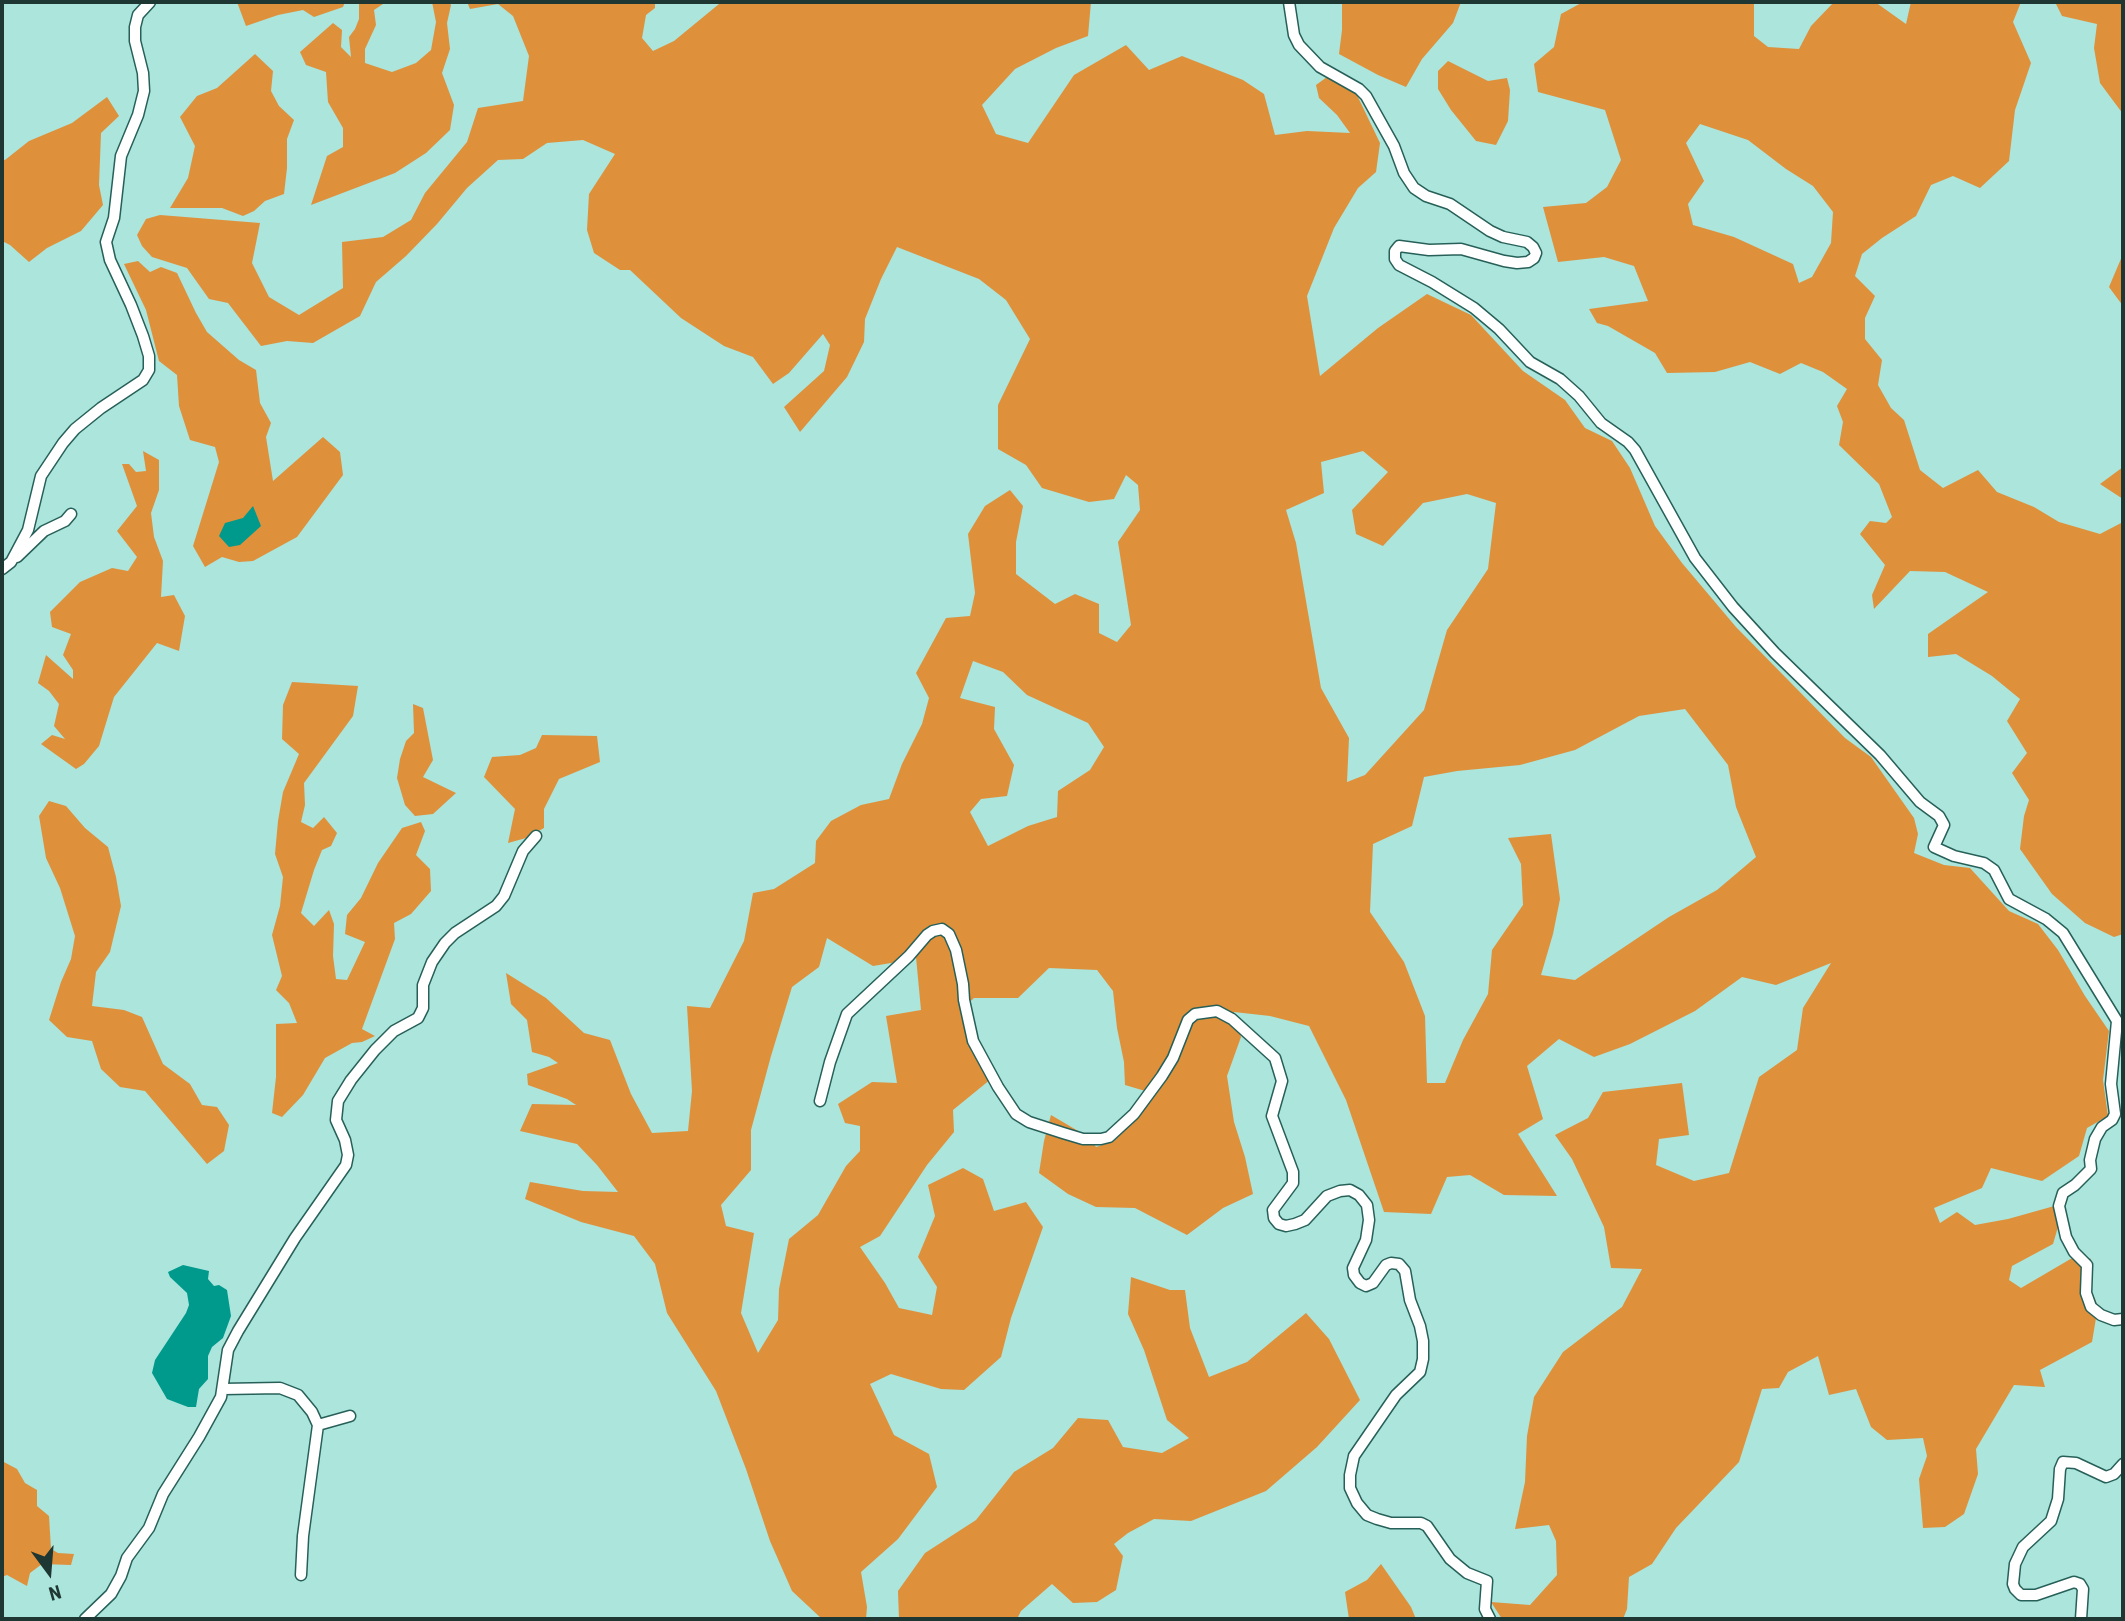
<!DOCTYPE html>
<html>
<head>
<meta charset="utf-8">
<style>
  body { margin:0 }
  #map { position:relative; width:2125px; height:1621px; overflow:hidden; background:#abe5dc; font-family:"Roboto Condensed",sans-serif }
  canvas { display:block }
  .frame { position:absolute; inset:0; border:4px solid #1f3733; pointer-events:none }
  .north { position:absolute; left:14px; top:1537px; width:70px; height:70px; -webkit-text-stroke:5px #abe5dc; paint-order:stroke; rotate:164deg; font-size:19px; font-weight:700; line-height:28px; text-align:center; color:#1f3733 }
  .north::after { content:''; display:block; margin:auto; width:24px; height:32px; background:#1f3733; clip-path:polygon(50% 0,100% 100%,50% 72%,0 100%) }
</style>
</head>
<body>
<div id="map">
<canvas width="2125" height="1621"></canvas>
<div class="frame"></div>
<div class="north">N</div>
</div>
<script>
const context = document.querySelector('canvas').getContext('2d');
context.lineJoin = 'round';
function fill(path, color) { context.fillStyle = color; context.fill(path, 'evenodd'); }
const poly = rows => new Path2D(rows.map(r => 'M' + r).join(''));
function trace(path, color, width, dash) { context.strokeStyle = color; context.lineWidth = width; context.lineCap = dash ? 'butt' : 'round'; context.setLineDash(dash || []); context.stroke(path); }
fill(poly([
  [237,2,345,2,343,7,314,17,303,10,278,15,246,26],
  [359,2,386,2,374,10,376,25,365,49,365,63,392,72,416,63,431,50,436,22,432,2,449,2,451,5,447,23,450,49,442,73,454,105,450,130,426,153,395,173,311,205,327,156,343,147,343,128,328,102,326,72,306,65,300,52,333,23,342,30,341,47,351,57,349,37,355,29,359,19],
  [467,2,655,2,655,8,646,15,642,38,653,51,674,41,719,4,720,2,1091,2,1088,36,1056,48,1015,69,982,105,996,134,1028,143,1074,75,1126,45,1149,70,1182,56,1243,80,1264,94,1275,135,1307,131,1350,133,1337,115,1319,98,1316,85,1327,77,1356,93,1380,143,1376,172,1358,188,1334,228,1307,296,1320,376,1378,328,1427,294,1471,315,1523,371,1565,400,1585,428,1612,441,1630,468,1655,526,1682,563,1736,627,1845,738,1871,757,1914,818,1918,834,1914,853,1944,865,1970,868,2009,911,2038,924,2058,950,2085,996,2109,1031,2103,1080,2108,1116,2087,1128,2079,1156,2042,1181,1991,1168,1982,1188,1934,1208,1940,1223,1957,1212,1975,1225,2008,1219,2065,1203,2053,1244,2012,1266,2009,1280,2021,1288,2079,1254,2091,1259,2091,1290,2098,1306,2092,1342,2040,1370,2045,1387,2014,1385,1976,1449,1978,1474,1964,1514,1945,1527,1923,1528,1919,1479,1927,1456,1923,1438,1887,1440,1871,1427,1856,1389,1829,1395,1818,1356,1788,1372,1779,1388,1762,1389,1739,1462,1676,1528,1652,1564,1629,1577,1627,1609,1623,1619,1502,1619,1491,1602,1530,1605,1557,1575,1556,1541,1549,1525,1515,1529,1525,1482,1527,1436,1534,1397,1563,1352,1622,1307,1642,1269,1611,1268,1604,1227,1572,1159,1555,1135,1588,1118,1603,1092,1682,1083,1689,1135,1659,1139,1656,1165,1694,1181,1729,1173,1759,1077,1797,1050,1803,1008,1831,963,1776,985,1742,977,1695,1011,1630,1044,1594,1057,1559,1039,1527,1066,1543,1119,1518,1134,1557,1196,1504,1195,1470,1175,1447,1177,1431,1214,1384,1212,1346,1100,1309,1026,1270,1016,1234,1012,1241,1037,1227,1076,1234,1122,1245,1157,1253,1194,1223,1208,1187,1235,1135,1208,1096,1207,1068,1194,1039,1173,1044,1141,1051,1115,1090,1138,1096,1147,1114,1141,1138,1117,1152,1093,1125,1085,1124,1062,1117,1028,1113,991,1097,970,1049,968,1018,998,974,998,961,1010,991,1079,953,1110,954,1132,927,1165,880,1236,860,1247,885,1283,899,1308,932,1315,937,1287,918,1257,935,1216,928,1185,963,1168,983,1179,994,1211,1026,1202,1043,1227,1011,1318,1001,1357,964,1390,941,1389,891,1374,870,1384,894,1435,929,1454,937,1487,898,1539,861,1572,867,1607,866,1619,822,1619,792,1591,770,1541,746,1469,716,1391,667,1313,655,1264,634,1236,581,1222,525,1199,530,1182,583,1191,618,1192,597,1165,577,1144,520,1131,532,1104,576,1105,567,1099,528,1085,527,1074,558,1063,549,1057,532,1052,527,1020,511,1004,506,973,546,998,584,1033,610,1040,631,1094,652,1133,688,1131,692,1091,687,1006,710,1008,744,941,753,893,774,889,815,863,816,841,831,821,861,805,889,799,902,764,922,724,929,698,916,673,946,618,970,616,975,593,968,534,985,506,1010,490,1023,506,1016,542,1016,574,1055,604,1075,594,1099,604,1099,633,1117,642,1131,625,1118,542,1140,510,1138,485,1126,475,1114,499,1089,502,1042,488,1026,465,998,449,998,405,1030,339,1006,300,979,279,897,247,881,279,865,319,864,342,847,377,800,432,784,407,824,371,830,345,823,334,789,373,773,384,753,357,724,346,681,318,630,270,620,270,594,253,587,230,589,194,615,154,583,140,547,143,523,159,498,160,467,188,437,224,406,256,376,282,360,316,313,343,287,341,261,346,228,303,209,299,187,268,152,257,142,246,137,235,146,219,160,215,260,223,252,263,269,297,299,315,343,288,342,242,383,237,411,220,425,193,467,142,478,108,523,101,529,56,513,16,498,4,470,9],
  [1363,451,1388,472,1352,510,1356,534,1383,546,1423,503,1467,494,1496,503,1488,569,1447,630,1424,710,1365,775,1347,782,1349,738,1321,688,1296,543,1286,510,1324,493,1321,462],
  [973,661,1003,672,1027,695,1088,723,1104,747,1090,770,1058,791,1057,817,1028,826,988,846,970,812,981,799,1007,796,1014,765,994,729,995,707,960,698],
  [1685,709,1728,765,1736,807,1756,857,1717,890,1669,917,1575,980,1541,975,1553,934,1560,899,1551,834,1508,838,1521,864,1523,905,1492,950,1488,994,1463,1040,1445,1083,1427,1083,1425,1016,1404,962,1370,912,1373,844,1412,826,1424,777,1457,771,1520,765,1575,750,1639,716],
  [933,936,916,957,921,1010,886,1016,897,1083,872,1082,838,1104,845,1123,860,1126,860,1151,846,1166,818,1215,789,1239,779,1289,778,1320,758,1353,741,1313,754,1233,726,1226,721,1205,751,1170,751,1130,771,1056,792,987,819,967,827,938,873,966,897,962],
  [1342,2,1461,2,1453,23,1422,59,1406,87,1378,75,1339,54,1342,30],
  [1583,2,1754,2,1754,36,1768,47,1799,49,1811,26,1834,2,1875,2,1906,24,1911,2,2021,2,2013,22,2031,63,2015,110,2009,161,1980,188,1953,176,1931,185,1916,216,1882,238,1862,254,1855,276,1875,296,1865,318,1865,339,1882,360,1878,385,1891,408,1904,420,1920,470,1943,488,1978,470,1997,492,2034,507,2059,522,2100,534,2123,522,2123,934,2114,937,2085,923,2052,894,2020,849,2024,816,2029,800,2012,773,2027,753,2007,721,2020,699,1992,676,1956,654,1928,657,1928,634,1988,592,1945,572,1910,571,1874,609,1872,595,1885,565,1860,534,1870,521,1886,523,1892,517,1879,484,1839,445,1843,422,1837,406,1847,389,1823,372,1801,363,1780,374,1750,362,1715,372,1667,373,1655,353,1608,326,1597,323,1589,309,1648,301,1634,266,1604,257,1558,262,1543,207,1586,203,1607,187,1621,160,1605,110,1538,92,1534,64,1554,47,1561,14],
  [1700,124,1748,140,1786,169,1813,186,1833,212,1831,243,1812,277,1799,283,1793,264,1734,237,1693,225,1688,204,1704,181,1686,143],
  [2055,2,2123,2,2123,114,2100,83,2094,48,2097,24,2062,16],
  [255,54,273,71,271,91,279,106,294,120,287,139,287,168,284,194,265,201,254,211,243,216,222,208,170,208,188,178,195,146,180,117,197,96,217,88],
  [1448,61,1488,81,1507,78,1510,90,1508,121,1496,145,1476,141,1451,110,1438,89,1438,71],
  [107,97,119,116,101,133,99,185,103,205,81,231,47,248,29,262,10,245,2,241,2,159,5,160,29,141,72,123],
  [2123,254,2123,306,2109,287],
  [138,261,150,272,161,267,177,273,196,313,207,332,239,360,256,370,260,403,271,423,266,437,273,481,323,437,340,452,343,475,297,537,253,561,239,562,222,557,205,567,193,546,219,462,215,447,190,440,179,406,177,375,159,361,146,310,124,264],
  [143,451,159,460,159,490,151,513,154,537,163,561,161,597,174,595,185,616,179,651,157,643,114,697,99,746,84,764,76,769,41,744,52,735,65,739,54,726,59,704,49,691,38,683,46,655,73,679,73,670,63,655,71,634,52,627,50,612,80,582,112,568,128,571,137,557,117,531,137,506,122,464,129,464,136,472,146,471],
  [2123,467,2123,499,2100,484],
  [292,682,358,686,353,716,304,783,305,805,301,822,313,828,324,817,337,833,331,846,322,850,314,870,301,913,314,926,329,910,334,924,333,956,336,979,347,980,365,942,345,934,347,915,361,898,378,863,402,828,421,822,425,831,416,855,430,869,431,891,411,914,394,923,395,939,362,1029,375,1036,362,1042,352,1043,325,1058,303,1095,282,1117,272,1113,276,1077,276,1024,297,1023,289,1003,276,990,282,976,272,935,280,906,283,877,275,854,278,821,283,792,299,754,282,739,283,705],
  [413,704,423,708,433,760,423,777,456,793,433,814,415,816,405,805,397,778,400,759,406,741,414,733],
  [542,735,597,736,600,762,559,779,544,809,544,828,526,838,508,843,515,809,484,777,492,757,520,755,536,748],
  [49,801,66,806,85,828,108,847,116,877,121,906,110,952,96,972,92,1006,124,1010,142,1017,163,1064,190,1084,202,1105,217,1107,229,1125,224,1151,207,1164,145,1091,120,1087,101,1069,92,1041,67,1037,49,1020,61,982,71,959,75,936,60,888,46,858,39,816],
  [1131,1277,1170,1290,1185,1290,1190,1328,1209,1377,1247,1362,1306,1313,1329,1339,1360,1400,1317,1447,1266,1491,1191,1521,1154,1519,1128,1533,1114,1544,1123,1556,1116,1590,1097,1602,1073,1603,1052,1584,1021,1611,1017,1619,899,1619,898,1591,925,1553,976,1520,1014,1472,1053,1448,1078,1418,1108,1420,1123,1447,1162,1453,1189,1438,1167,1420,1144,1350,1128,1314],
  [2,1461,17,1469,25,1483,37,1490,37,1506,49,1516,51,1549,58,1553,74,1554,71,1565,42,1564,30,1573,27,1586,7,1575,2,1577],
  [1381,1564,1411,1607,1416,1619,1349,1619,1345,1592,1367,1580]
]), '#df903b');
fill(poly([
  [253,506,261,526,240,545,229,547,219,536,225,523,243,518],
  [183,1265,209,1271,208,1279,214,1286,219,1285,227,1290,231,1316,223,1338,212,1347,208,1356,208,1379,199,1389,196,1407,188,1407,167,1399,152,1373,155,1360,186,1313,189,1305,187,1293,170,1277,168,1272]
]), '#009a8d');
const street = poly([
  [1289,2,1294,35,1299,45,1320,67,1359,89,1366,96,1394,146,1404,173,1414,188,1426,196,1450,204,1490,231,1503,237,1527,242,1533,247,1536,253,1534,258,1528,262,1517,263,1504,261,1461,249,1429,250,1399,246,1395,251,1395,259,1399,265,1432,282,1474,308,1499,329,1530,362,1560,379,1579,396,1601,423,1628,442,1635,450,1695,558,1733,607,1775,653,1880,755,1920,802,1939,816,1944,825,1934,847,1954,856,1984,863,1994,870,2009,899,2046,919,2063,933,2117,1021,2111,1084,2115,1114,2112,1120,2102,1127,2095,1139,2090,1160,2091,1169,2075,1185,2063,1193,2059,1206,2066,1237,2074,1252,2087,1265,2086,1293,2091,1307,2101,1315,2114,1320,2123,1319],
  [17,557,44,531,65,521,71,514],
  [2,569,11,562,28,530,41,476,63,443,75,429,101,408,143,380,149,370,149,356,143,336,131,305,110,260,106,242,114,218,121,156,138,115,144,91,143,73,135,41,135,27,138,15,150,2],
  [820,1101,830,1062,847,1014,909,956,927,935,933,931,942,929,949,934,956,950,963,984,964,1000,973,1041,998,1087,1016,1114,1029,1122,1063,1133,1083,1139,1101,1139,1109,1137,1134,1114,1162,1076,1173,1058,1188,1020,1195,1014,1217,1011,1232,1019,1275,1058,1282,1081,1272,1116,1293,1172,1293,1183,1273,1210,1274,1218,1279,1224,1286,1226,1295,1224,1305,1220,1327,1196,1340,1191,1350,1190,1359,1195,1367,1205,1369,1220,1366,1240,1353,1268,1354,1275,1360,1283,1366,1286,1373,1283,1386,1265,1391,1263,1399,1264,1405,1271,1410,1300,1420,1326,1423,1341,1423,1359,1420,1372,1396,1395,1354,1456,1350,1475,1350,1488,1357,1503,1367,1515,1377,1519,1391,1523,1421,1523,1427,1526,1450,1559,1467,1573,1487,1581,1485,1609,1490,1619],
  [223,1389,280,1388,298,1395,312,1412,318,1425,303,1536,301,1575],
  [318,1425,350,1416],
  [85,1619,111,1594,121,1576,127,1558,149,1528,163,1494,199,1437,221,1397,228,1350,238,1331,295,1238,346,1165,348,1155,345,1140,336,1120,338,1101,351,1080,375,1050,394,1031,418,1018,423,1008,423,985,432,962,445,943,455,933,496,906,504,896,523,851,536,836],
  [2081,1619,2083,1589,2080,1584,2074,1582,2036,1595,2021,1595,2015,1589,2013,1584,2015,1564,2023,1547,2051,1521,2058,1499,2060,1469,2063,1462,2076,1463,2106,1477,2114,1474,2123,1464]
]);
trace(street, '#276059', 13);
trace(street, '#fff', 10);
</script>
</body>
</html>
